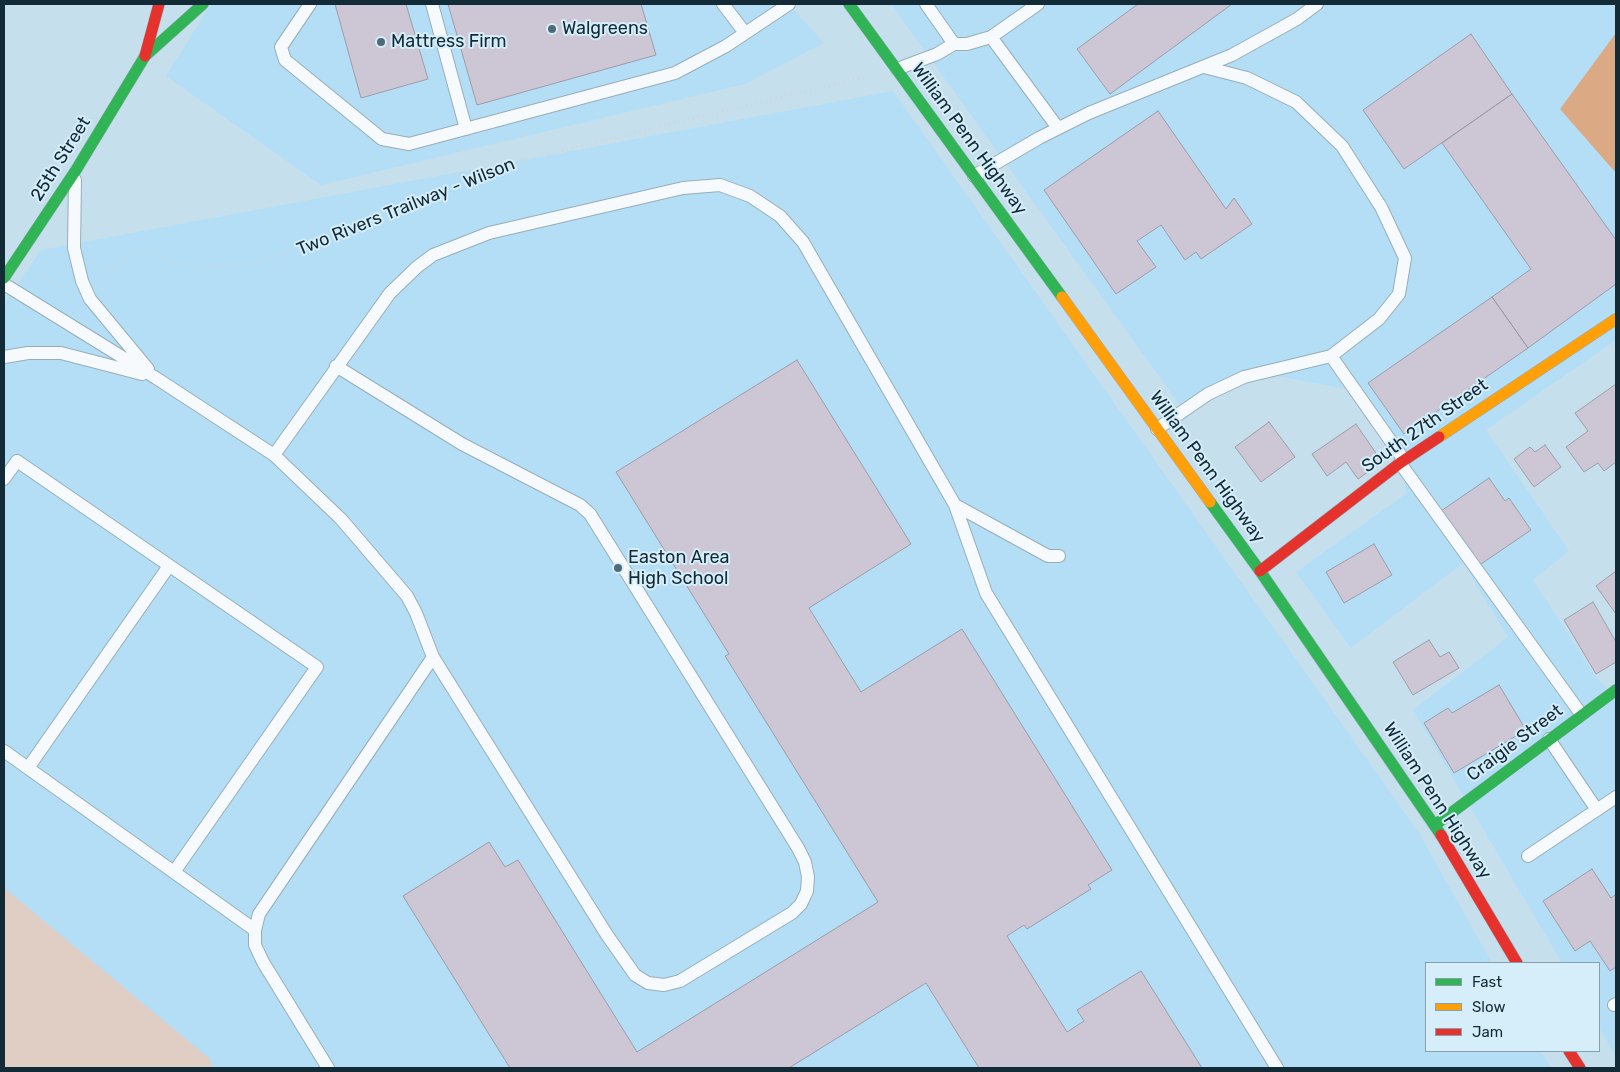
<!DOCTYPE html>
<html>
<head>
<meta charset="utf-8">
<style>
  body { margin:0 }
  #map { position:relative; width:1620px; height:1072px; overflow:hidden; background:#c5dfed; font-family:Rubik,sans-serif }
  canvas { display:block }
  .frame { position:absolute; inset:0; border:5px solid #122b37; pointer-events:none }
  .legend { position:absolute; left:1425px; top:962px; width:175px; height:90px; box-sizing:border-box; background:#d6eefa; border:1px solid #88a0ac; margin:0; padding:6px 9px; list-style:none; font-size:15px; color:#122b37 }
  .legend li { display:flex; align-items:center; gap:10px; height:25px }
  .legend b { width:25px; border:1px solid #88a0ac }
</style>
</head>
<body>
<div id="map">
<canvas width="1620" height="1072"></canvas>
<div class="frame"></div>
<ul class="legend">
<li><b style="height:6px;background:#30b455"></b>Fast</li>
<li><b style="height:6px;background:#ff9f0a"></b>Slow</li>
<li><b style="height:6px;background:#e5322d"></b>Jam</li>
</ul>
</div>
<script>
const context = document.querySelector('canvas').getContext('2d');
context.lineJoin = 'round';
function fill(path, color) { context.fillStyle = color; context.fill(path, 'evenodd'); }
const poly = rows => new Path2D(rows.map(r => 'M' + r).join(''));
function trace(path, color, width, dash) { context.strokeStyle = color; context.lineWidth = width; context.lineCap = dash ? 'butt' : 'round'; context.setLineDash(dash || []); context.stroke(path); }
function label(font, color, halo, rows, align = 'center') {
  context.font = font + ' Rubik,sans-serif'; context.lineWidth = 4; context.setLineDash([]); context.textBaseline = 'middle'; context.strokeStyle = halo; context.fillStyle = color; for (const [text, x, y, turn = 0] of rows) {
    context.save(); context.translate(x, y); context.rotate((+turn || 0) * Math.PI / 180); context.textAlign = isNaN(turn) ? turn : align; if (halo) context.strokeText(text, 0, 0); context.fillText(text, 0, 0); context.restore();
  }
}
fill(poly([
  [211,4,789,4,824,43,745,84,321,185,166,76],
  [891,4,1616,4,1616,340,1486,430,1569,551,1533,580,1596,677,1616,697,1615,1055,1599,1027,1599,963,1562,963,1413,710,1508,637,1463,563,1351,648,1296,572,1407,493,1393,441,1357,391,1261,373,1184,411],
  [893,91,1419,833,1492,963,1426,963,1426,1051,1541,1051,1551,1068,4,1068,4,304,41,250]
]), '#b4def5');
fill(poly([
  [4,888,211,1060,212,1068,4,1068]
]), '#e0cec4');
fill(poly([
  [1616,33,1616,173,1560,109]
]), '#dba983');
const building = poly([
  [335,4,406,4,428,79,361,98,335,4],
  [448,4,641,4,656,55,477,105,448,4],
  [1138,4,1232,4,1110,94,1077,49,1138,4],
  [1471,34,1512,94,1404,169,1363,110,1471,34],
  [1512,94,1616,240,1616,284,1528,348,1492,297,1531,269,1442,143,1512,94],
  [1158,111,1226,209,1234,198,1252,224,1201,259,1196,252,1185,260,1161,225,1137,241,1156,267,1116,294,1044,190,1158,111],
  [1492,297,1528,348,1404,434,1368,383,1492,297],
  [797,360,911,544,809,608,861,692,962,629,1112,870,1088,885,1091,889,1027,929,1024,925,1007,936,1067,1032,1084,1021,1077,1010,1141,971,1202,1068,979,1068,926,983,789,1068,510,1068,403,896,489,842,505,867,518,860,637,1052,878,902,725,656,729,654,616,472,797,360],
  [1616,384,1616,462,1604,471,1598,463,1584,472,1566,447,1588,431,1575,413,1616,384],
  [1269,422,1295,457,1261,482,1235,447,1269,422],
  [1356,424,1382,462,1358,479,1346,462,1327,476,1312,454,1356,424],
  [1545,445,1561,467,1534,487,1514,459,1530,447,1535,452,1545,445],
  [1489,478,1505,501,1509,498,1531,530,1478,566,1441,511,1489,478],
  [1374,544,1392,575,1344,603,1326,572,1374,544],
  [1616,571,1616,614,1596,586,1616,571],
  [1593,602,1616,642,1616,662,1596,674,1564,620,1593,602],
  [1429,640,1440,657,1449,652,1459,668,1413,695,1393,662,1429,640],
  [1499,685,1526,730,1454,773,1424,723,1448,708,1452,713,1499,685],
  [1592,869,1611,898,1616,894,1616,967,1610,971,1590,941,1575,951,1543,901,1592,869]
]);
fill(building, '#cdc6d5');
trace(building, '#9c9ea9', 1);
const lane = poly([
  [310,4,281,47,285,60,382,139,409,144,675,73,726,46,789,4],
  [432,4,466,129],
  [723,4,745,33],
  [991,37,1058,128],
  [954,44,967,44,991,37,1038,4],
  [1204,67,1247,78,1296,102,1342,146,1381,207,1405,258,1399,294,1379,319,1331,356,1404,460],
  [897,69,937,54,954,44,926,4],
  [974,176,1039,138,1089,113,1232,55,1297,19,1317,4],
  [75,180,74,248,82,281,90,299,148,369],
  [4,284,156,378,274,455,341,519,407,596,416,613,433,657,607,935,635,975,648,983,664,985,680,981,792,913,801,904,807,891,808,877,805,862,798,848,590,514,580,505,462,444,336,366],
  [4,357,28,353,61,353,142,374],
  [1157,429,1208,394,1244,377,1331,356],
  [274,455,390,293,417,267,433,255,489,233,683,188,720,185,750,196,780,216,803,242,955,505,986,593,1277,1068],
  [1400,463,1581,714],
  [4,479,17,461,317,667,174,872],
  [955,505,1048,556,1059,556],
  [1549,739,1597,810],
  [4,751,255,930],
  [28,768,169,566],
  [1528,856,1616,797],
  [1614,1005,1616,1004],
  [328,1068,263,962,255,945,255,930,259,914,433,657]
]);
const fast = poly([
  [849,4,1062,297],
  [4,278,76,170,145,56,203,4],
  [1210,502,1260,571,1441,835],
  [1435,825,1616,690]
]);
const slow = poly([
  [1062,297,1210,502],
  [1439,437,1616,319]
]);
const jam = poly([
  [145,56,159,4],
  [1260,571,1400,463,1439,437],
  [1441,835,1517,963],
  [1569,1051,1580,1068]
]);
trace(lane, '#97aeb9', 14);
trace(fast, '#97aeb9', 12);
trace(slow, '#97aeb9', 12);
trace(jam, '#97aeb9', 12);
trace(poly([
  [40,273,61,288],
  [102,273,120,266,130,256,142,251,160,256,178,264,199,268,249,265,324,241,401,205,524,160,867,76]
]), '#cfd7dc', 3, [1, 4]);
trace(lane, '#f6fafc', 12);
trace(fast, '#30b455', 11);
trace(slow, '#ff9f0a', 11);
trace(jam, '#e5322d', 11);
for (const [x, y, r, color] of [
  [552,29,5,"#516a77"],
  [381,42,5,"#516a77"],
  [618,568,5,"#516a77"]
]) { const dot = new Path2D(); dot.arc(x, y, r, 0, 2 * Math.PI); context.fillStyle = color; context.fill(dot); trace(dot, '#d6eefa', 2); }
label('18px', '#122b37', '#d6eefa', [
  ["Walgreens",562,29],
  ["Mattress Firm",391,42],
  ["Easton Area",628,558],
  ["High School",628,579]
], 'left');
label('18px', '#122b37', '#d6eefa', [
  ["William Penn Highway",969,139,54],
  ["25th Street",61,159,-58],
  ["Two Rivers Trailway - Wilson",406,207,-22],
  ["South 27th Street",1425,426,-35],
  ["William Penn Highway",1207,467,54],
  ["Craigie Street",1515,743,-37],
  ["William Penn Highway",1437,801,57]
]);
</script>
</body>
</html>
